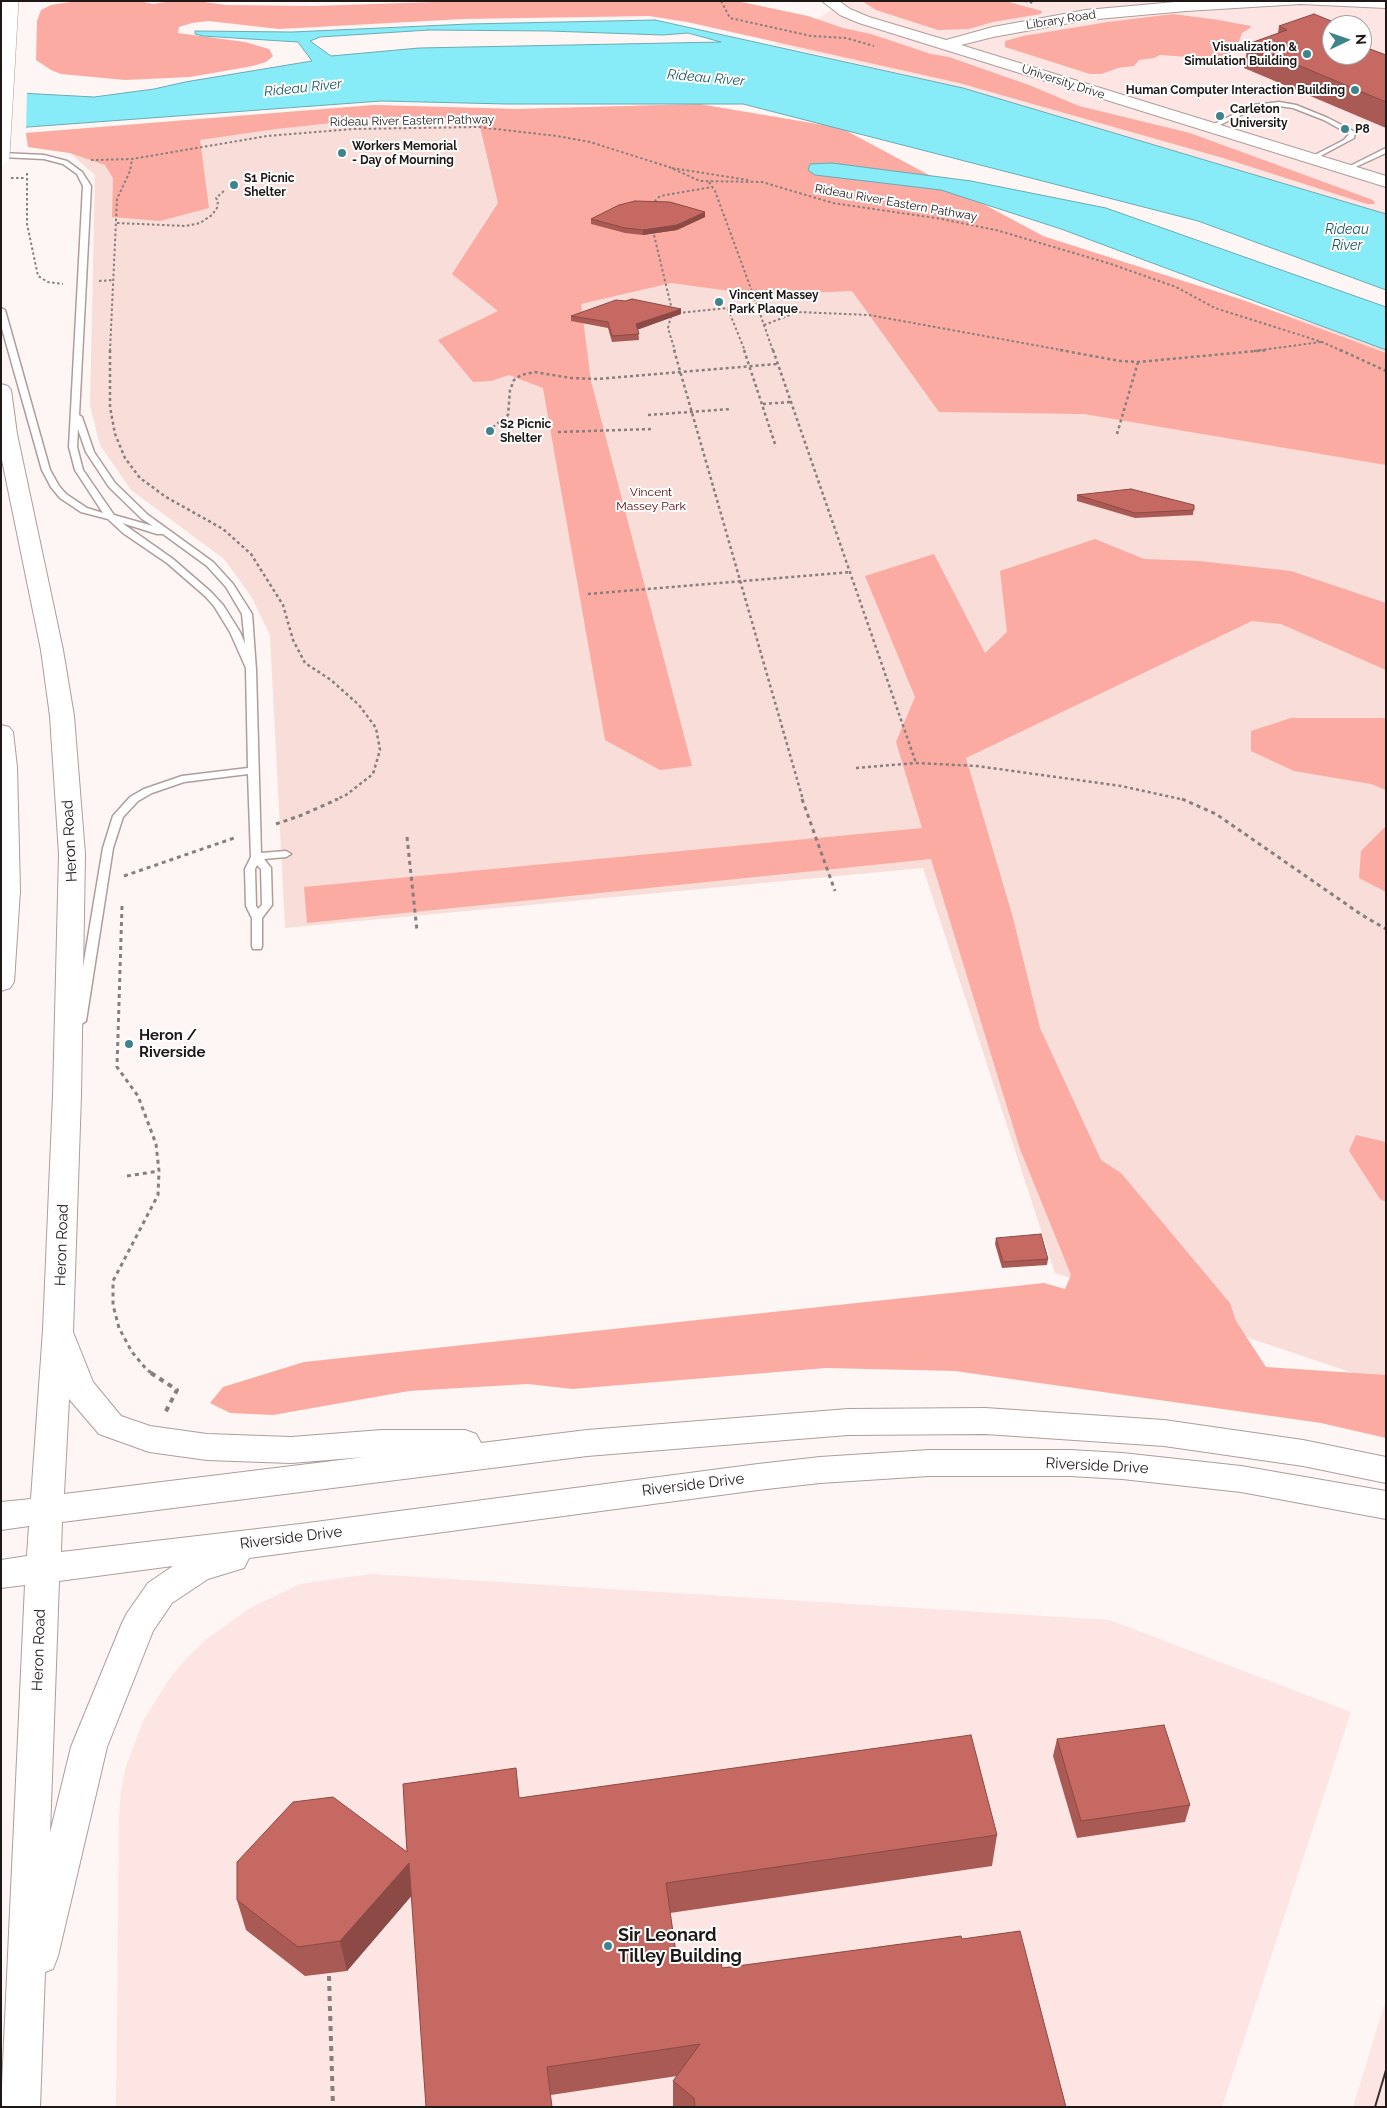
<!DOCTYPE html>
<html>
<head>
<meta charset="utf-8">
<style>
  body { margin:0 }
  #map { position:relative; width:1387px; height:2108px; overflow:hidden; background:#fef6f5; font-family:Raleway,sans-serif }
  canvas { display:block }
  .frame { position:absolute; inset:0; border:2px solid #1e1817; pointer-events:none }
  .north { position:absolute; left:1322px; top:15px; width:50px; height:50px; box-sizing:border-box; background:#fff; border:1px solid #a5a3a2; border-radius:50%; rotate:87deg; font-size:14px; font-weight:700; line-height:20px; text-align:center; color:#1e1817 }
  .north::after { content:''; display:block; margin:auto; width:18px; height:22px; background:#3d848d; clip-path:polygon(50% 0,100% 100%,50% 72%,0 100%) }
</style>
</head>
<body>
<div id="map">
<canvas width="1387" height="2108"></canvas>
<div class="frame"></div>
<div class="north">N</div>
</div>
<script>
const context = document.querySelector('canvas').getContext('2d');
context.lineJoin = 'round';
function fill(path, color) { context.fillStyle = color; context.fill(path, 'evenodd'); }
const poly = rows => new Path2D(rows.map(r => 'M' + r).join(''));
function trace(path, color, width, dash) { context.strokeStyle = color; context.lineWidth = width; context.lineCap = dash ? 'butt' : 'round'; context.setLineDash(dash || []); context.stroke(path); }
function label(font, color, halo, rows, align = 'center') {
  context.font = font + ' Raleway,sans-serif'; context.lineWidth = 4; context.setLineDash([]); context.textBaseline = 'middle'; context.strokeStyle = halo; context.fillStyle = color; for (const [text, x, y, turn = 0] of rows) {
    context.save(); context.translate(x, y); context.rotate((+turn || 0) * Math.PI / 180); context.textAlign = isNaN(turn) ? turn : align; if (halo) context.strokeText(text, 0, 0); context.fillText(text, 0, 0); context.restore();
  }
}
fill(poly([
  [847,1,1386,1,1386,214,963,88,774,44],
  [1332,25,1362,25,1362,55,1332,55],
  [370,1574,1110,1620,1351,1712,1222,2107,116,2107,119,1816,121,1790,126,1766,144,1719,172,1675,189,1656,208,1638,250,1608,300,1584],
  [1386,1999,1386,2107,1353,2107,1368,2058]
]), '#fce5e3');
fill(poly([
  [699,104,841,128,1043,236,1336,331,1386,349,1386,1384,1055,1273,923,868,285,928,270,635,251,596,224,559,131,490,100,445,90,406,95,175,70,153,28,147,26,133,374,105,517,109]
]), '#f8ddd9');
fill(poly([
  [77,1,140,1,153,4,172,1,197,1,226,5,313,6,465,1,737,1,808,16,843,28,871,34,931,54,949,57,1029,85,1079,106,1190,133,1373,200,1375,204,1367,204,1223,158,959,83,687,22,649,16,464,19,279,29,208,21,192,23,179,27,178,33,245,42,269,49,273,56,266,62,253,66,190,77,125,80,61,74,51,70,36,60,37,21,41,10,51,5],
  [862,1,1005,1,1042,11,1041,14,993,22,969,29,938,30,876,10],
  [1173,14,1219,20,1251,26,1250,28,1242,33,1236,50,1225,57,1216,59,1160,55,1154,58,1139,60,1134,66,1118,68,1101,74,1090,74,1005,47,1005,41,1023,36,1108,22],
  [699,104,841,128,1043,236,1246,301,1386,353,1386,465,1084,414,939,412,852,291,760,295,671,283,581,304,591,381,692,766,660,770,605,740,543,388,509,375,491,381,473,382,438,340,498,311,452,274,498,203,478,118,379,118,276,129,200,140,209,208,160,221,112,217,113,178,105,165,70,153,28,147,26,133,374,105,517,109],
  [1095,539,1144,559,1199,561,1291,571,1386,603,1386,670,1281,624,1252,621,966,758,1013,918,1040,1028,1101,1160,1121,1173,1230,1303,1236,1321,1266,1367,1386,1375,1386,1438,1321,1423,955,1371,826,1368,572,1389,528,1384,409,1391,273,1415,230,1413,210,1403,223,1387,304,1362,1044,1283,1065,1289,1071,1275,1020,1149,931,859,307,923,304,887,922,828,896,742,915,697,865,576,934,554,985,653,1007,632,1000,571],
  [1291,718,1386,718,1386,790,1371,784,1294,771,1251,751,1251,731],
  [1386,826,1386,892,1359,878,1361,851],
  [1356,1135,1386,1142,1386,1202,1380,1199,1349,1151]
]), '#fbaba2');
const water = poly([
  [655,20,963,88,1386,214,1386,290,1198,221,743,104,507,104,381,101,1,129,1,92,94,97,154,89,185,82,312,61,298,42,203,36,195,34,195,31,292,32,469,24,655,20],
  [429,30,549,31,663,35,688,33,721,42,419,48,331,56,310,41,320,37,429,30],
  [832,163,971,181,1106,208,1386,307,1386,350,1061,229,941,190,815,175,808,170,810,164,832,163]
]);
fill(water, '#87ebf8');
trace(water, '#68acb4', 1);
fill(poly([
  [1,90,27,91,26,130,1,131]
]), '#fef6f5');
const lane = poly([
  [1279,102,1296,105,1328,118,1355,132,1354,138,1313,160,1309,160,1309,158,1344,140,1349,134,1324,120,1293,108,1279,106,1256,108,1211,129,1206,128,1253,105,1279,102],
  [1386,148,1386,153,1349,170,1344,169,1386,148],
  [1,153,44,155,67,161,82,172,91,186,79,415,82,417,94,452,115,483,148,515,213,562,233,584,252,614,256,670,261,853,286,851,291,854,286,857,264,859,271,868,272,905,262,918,262,946,261,949,253,949,252,946,252,918,246,906,245,869,251,857,248,774,184,782,152,793,138,801,123,817,113,848,86,1021,80,1025,74,1021,103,848,113,816,130,797,144,789,182,776,248,768,246,668,230,632,214,606,205,596,167,563,123,533,108,519,81,512,60,498,51,487,42,470,1,325,1,308,5,310,50,470,59,486,66,494,87,508,103,513,75,470,69,447,83,186,77,174,63,164,44,159,1,157,1,153],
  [78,429,86,452,109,487,142,519,153,526,114,515,83,470,77,447,78,429],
  [122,523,157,534,163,534,207,566,226,587,242,614,245,644,240,632,223,605,211,592,173,559,122,523],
  [257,865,261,869,262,905,258,909,256,906,255,869,257,865]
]);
const secondary = poly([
  [822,1,839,1,850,9,869,17,946,40,993,27,1086,10,1186,1,1386,1,1386,8,1301,4,1186,11,1086,20,993,37,961,45,1386,176,1386,187,859,23,840,15,822,1]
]);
const primary = poly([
  [1,384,8,386,11,390,17,434,63,650,74,716,85,854,81,1095,73,1332,93,1382,121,1416,150,1426,207,1434,291,1437,382,1430,465,1430,476,1434,481,1443,587,1430,848,1409,985,1408,1164,1420,1303,1440,1386,1457,1386,1483,1303,1466,1164,1446,985,1434,848,1435,587,1456,62,1522,61,1552,300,1524,758,1464,820,1457,929,1450,1070,1450,1122,1453,1241,1466,1386,1491,1386,1519,1241,1492,1122,1479,1070,1476,929,1476,820,1483,758,1490,249,1558,244,1568,208,1579,172,1603,153,1631,107,1747,58,1956,53,1969,45,1972,40,2107,1,2107,25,1585,1,1588,1,1560,27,1556,29,1526,1,1530,1,1502,31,1499,43,1330,53,1095,59,854,50,716,41,650,1,455,1,384],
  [69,1399,99,1434,149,1452,207,1460,291,1463,365,1457,64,1494,69,1399],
  [173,1566,148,1583,127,1613,122,1623,71,1747,50,1833,59,1581,173,1566],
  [1,725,9,727,13,732,17,767,20,891,14,982,10,988,1,991,1,725]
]);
trace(lane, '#ae9d9b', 3);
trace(secondary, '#ae9d9b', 2);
trace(primary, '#ae9d9b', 2);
trace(poly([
  [721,1,730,18,811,36,846,38,874,46],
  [1025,1,1033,3],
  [91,160,132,159,267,136,353,129,478,127,557,136,590,142,669,167,700,181,762,182,833,203,942,219,996,230,1111,264,1176,287,1215,308,1322,342,1342,351],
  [672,168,748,180],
  [27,173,27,224,38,276,48,282,63,284],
  [11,178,26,178],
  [709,182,715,191,757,305,773,306,798,312,869,315,1067,351],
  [651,205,660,196,712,187],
  [117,223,186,226,200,223,212,215,217,208,218,201,216,198,225,190],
  [654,235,672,310],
  [99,281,114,280],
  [728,309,745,351],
  [678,313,757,305,773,351],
  [671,316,668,328,675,351],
  [764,325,798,312],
  [110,351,117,199,130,171,132,159],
  [1254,351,1321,342]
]), '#867f7e', 2, [2.5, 2.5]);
trace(poly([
  [110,350,110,407,115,434,125,458,140,478,166,497,223,529,251,554,283,605,293,640,305,663,331,680,359,705,376,728,380,750,373,774,346,795,335,800],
  [674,350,803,800],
  [744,350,776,447],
  [773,350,916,763],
  [1060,350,1120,361,1138,362,1267,350],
  [1340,350,1386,371],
  [763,404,790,402],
  [648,415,731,409],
  [488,431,508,415,510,390,514,380,521,375,535,372,571,378,598,379,777,364],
  [558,432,652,429],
  [1117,434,1138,362],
  [588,594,850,572],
  [856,768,916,763,977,766,1121,786,1185,800]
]), '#867f7e', 2.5, [3, 3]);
trace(poly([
  [802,799,835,891],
  [1182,799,1216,814,1362,915,1386,929],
  [276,824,302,815,338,799],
  [407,837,417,931],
  [124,876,237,837],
  [122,906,117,1067,138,1096,156,1144,159,1171,158,1195,113,1281,113,1305,119,1328,132,1352,147,1370,153,1374],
  [127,1176,159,1171]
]), '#867f7e', 3, [4, 4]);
trace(poly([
  [151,1373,177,1390,165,1413],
  [329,1976,333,2107]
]), '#867f7e', 4, [5, 5]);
fill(lane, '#fff');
fill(secondary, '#fff');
fill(primary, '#fff');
trace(poly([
  [1375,2107,1386,2070]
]), '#383231', 2);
const primaryBridge = poly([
  [1,156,10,1]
]);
trace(primaryBridge, '#ae9d9b', 18, []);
trace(primaryBridge, '#fff', 17);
fill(poly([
  [1279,26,1367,35,1366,40,1369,41,1367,48,1386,55,1386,128,1244,68,1248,44,1278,33],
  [705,217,677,230,643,235,625,233,591,224,591,219],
  [681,314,638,329,639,340,612,342,608,328,571,321,571,316],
  [1077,495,1194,505,1193,515,1135,518,1077,501],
  [996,1238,1048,1259,1047,1265,1002,1268,995,1244],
  [1057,1739,1190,1805,1185,1822,1077,1838,1053,1756],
  [519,1798,997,1835,992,1866,670,1913,677,1960,722,1968,962,1939,1066,2107,673,2107,673,2081,677,2076,551,2095,411,1896,347,1971,305,1976,246,1930,237,1900,407,1852]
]), '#aa5a54');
fill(poly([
  [1367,35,1365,42,1369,41,1364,65,1362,55,1362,37],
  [705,212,705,217,677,230,643,235,643,230],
  [681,309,681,314,637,330,636,324],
  [409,1863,414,1893,347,1971,340,1941]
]), '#8b4a45');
const building = poly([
  [1314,14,1341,25,1332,25,1332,55,1362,55,1362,46,1386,55,1386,102,1248,44,1287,30,1279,26,1314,14],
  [1362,33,1367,35,1362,37,1362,33],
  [1362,38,1369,41,1362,43,1362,38],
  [635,201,670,202,705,212,677,225,643,230,625,228,591,219,619,205,635,201],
  [632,299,681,309,636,324,639,334,612,336,608,322,571,316,616,300,625,301,632,299],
  [1131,489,1194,505,1194,510,1135,513,1077,495,1131,489],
  [1041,1234,1048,1259,1003,1262,996,1238,1041,1234],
  [1164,1725,1190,1805,1081,1821,1057,1739,1164,1725],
  [971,1735,997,1835,666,1883,677,1960,720,1953,722,1968,961,1936,962,1939,1020,1931,1066,2107,695,2107,694,2098,673,2081,700,2044,547,2067,552,2107,426,2107,409,1863,340,1941,298,1947,237,1900,237,1862,293,1802,333,1797,407,1852,403,1784,516,1768,519,1798,971,1735]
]);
fill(building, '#c66962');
trace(building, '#8b4a45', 1);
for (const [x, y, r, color] of [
  [1307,54,5,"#3d848d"],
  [1355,90,5,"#3d848d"],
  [1220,116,5,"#3d848d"],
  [1345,129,5,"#3d848d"],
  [342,153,5,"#3d848d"],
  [234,185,5,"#3d848d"],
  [719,302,5,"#3d848d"],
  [490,431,5,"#3d848d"],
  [129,1044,5,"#3d848d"],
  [608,1946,5,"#3d848d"]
]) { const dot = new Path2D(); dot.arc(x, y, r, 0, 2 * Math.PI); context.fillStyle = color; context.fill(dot); trace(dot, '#fff', 2); }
label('12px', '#1e1817', '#fff', [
  ["Library Road",1061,20,-9],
  ["University Drive",1063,82,18],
  ["Rideau River Eastern Pathway",412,121,-1],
  ["Rideau River Eastern Pathway",896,203,10]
]);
label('bold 12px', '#1e1817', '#fff', [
  ["Visualization &",1297,47,"right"],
  ["Simulation Building",1297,61,"right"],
  ["Human Computer Interaction Building",1345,90,"right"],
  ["Carleton",1230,109],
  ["University",1230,123],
  ["P8",1355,129],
  ["Workers Memorial",352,146],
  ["- Day of Mourning",352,160],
  ["S1 Picnic",244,178],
  ["Shelter",244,192],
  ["Vincent Massey",729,295],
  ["Park Plaque",729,309],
  ["S2 Picnic",500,424],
  ["Shelter",500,438]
], 'left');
label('12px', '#5c0208', '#fff', [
  ["Vincent",651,492],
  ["Massey Park",651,506]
]);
label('italic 14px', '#1c565d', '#fff', [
  ["Rideau River",706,78,5],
  ["Rideau River",303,88,-6],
  ["Rideau",1347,230],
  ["River",1347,246]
]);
label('15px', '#1e1817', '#fff', [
  ["Heron Road",70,841,-93],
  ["Heron Road",62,1245,-88],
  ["Riverside Drive",1097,1466,3],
  ["Riverside Drive",693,1485,-7],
  ["Riverside Drive",291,1538,-7],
  ["Heron Road",39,1650,-88]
]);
label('bold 15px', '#1e1817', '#fff', [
  ["Heron /",139,1035],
  ["Riverside",139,1052]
], 'left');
label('bold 18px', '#1e1817', '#fff', [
  ["Sir Leonard",618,1936],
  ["Tilley Building",618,1957]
], 'left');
</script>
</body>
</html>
